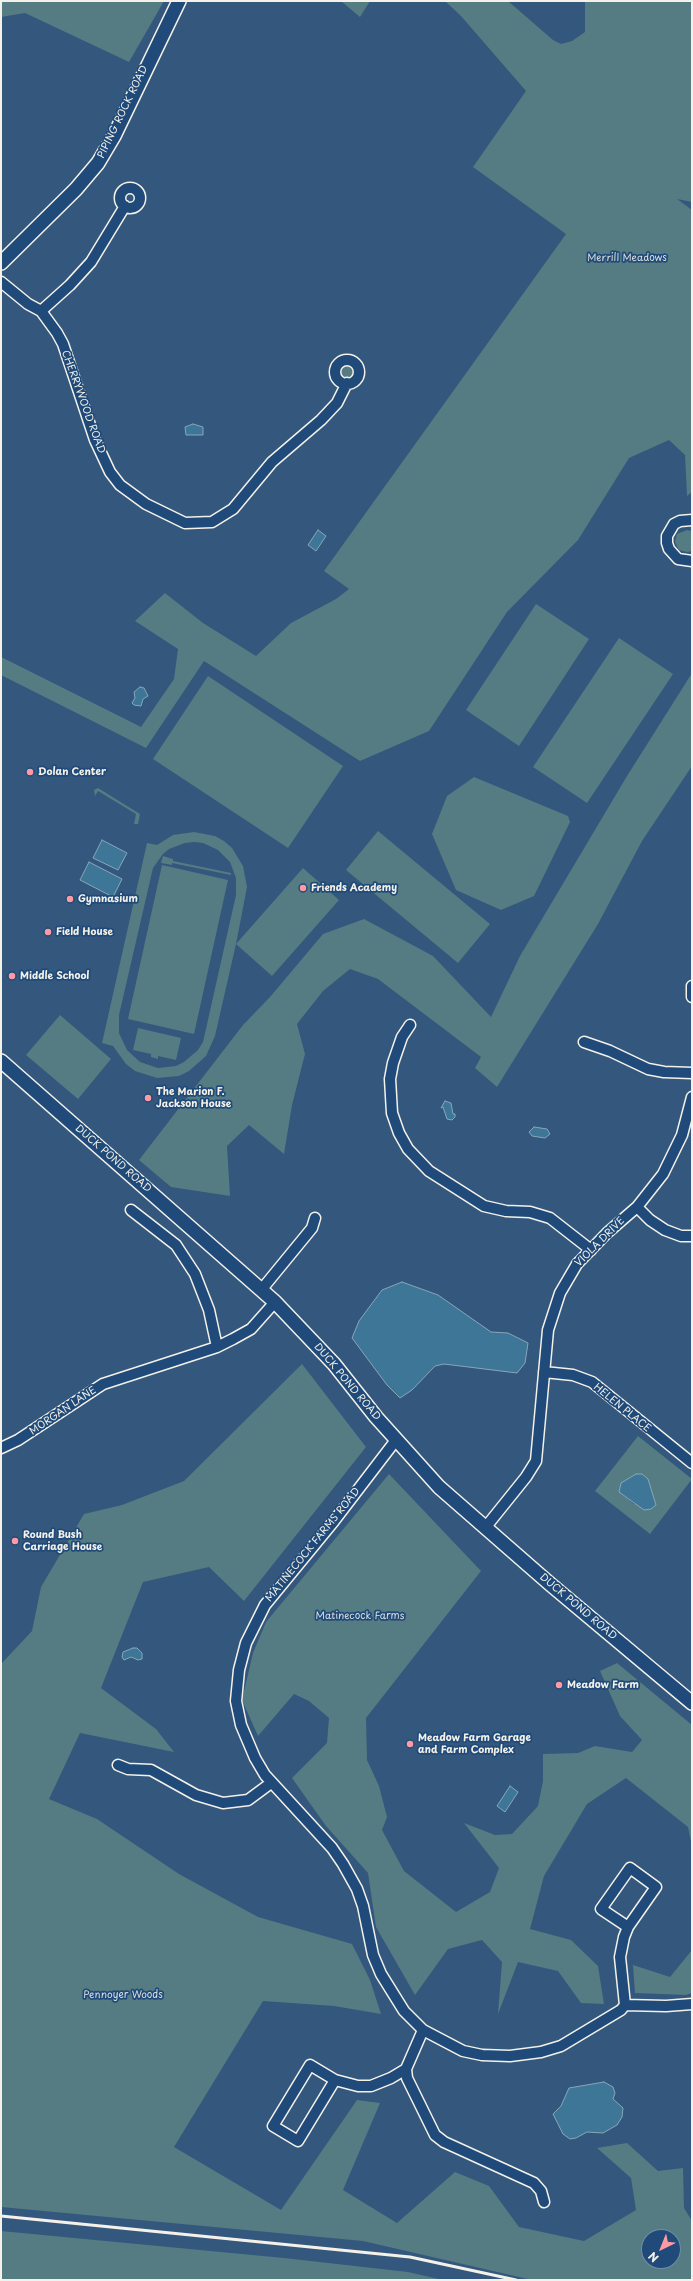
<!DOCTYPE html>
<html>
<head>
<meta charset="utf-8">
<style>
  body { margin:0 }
  #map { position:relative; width:693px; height:2281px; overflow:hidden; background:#34577d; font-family:"Playpen Sans",sans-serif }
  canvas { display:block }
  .frame { position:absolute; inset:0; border:2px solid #f4f1e8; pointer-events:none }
  .north { position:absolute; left:641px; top:2229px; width:40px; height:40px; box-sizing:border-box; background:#1f4a7a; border:1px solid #748da6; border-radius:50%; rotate:223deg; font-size:11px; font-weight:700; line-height:16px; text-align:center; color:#f4f1e8 }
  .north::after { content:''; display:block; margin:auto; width:14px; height:18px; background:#ff9aa2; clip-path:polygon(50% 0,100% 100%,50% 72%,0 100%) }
</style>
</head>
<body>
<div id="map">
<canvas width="693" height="2281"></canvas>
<div class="frame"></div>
<div class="north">N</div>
</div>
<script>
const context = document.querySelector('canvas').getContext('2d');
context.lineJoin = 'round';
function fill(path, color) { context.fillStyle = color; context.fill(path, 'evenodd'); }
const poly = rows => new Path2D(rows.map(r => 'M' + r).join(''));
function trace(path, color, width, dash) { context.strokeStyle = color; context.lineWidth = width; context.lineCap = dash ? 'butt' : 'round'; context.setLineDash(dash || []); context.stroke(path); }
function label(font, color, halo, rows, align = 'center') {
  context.font = font + ' "Playpen Sans",sans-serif'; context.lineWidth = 3.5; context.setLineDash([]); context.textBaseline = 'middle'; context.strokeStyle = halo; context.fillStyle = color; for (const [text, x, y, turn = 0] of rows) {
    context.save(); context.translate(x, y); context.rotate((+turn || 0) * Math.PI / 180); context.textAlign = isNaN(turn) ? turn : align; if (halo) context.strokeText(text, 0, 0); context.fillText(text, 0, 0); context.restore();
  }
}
fill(poly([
  [1,1,164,1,129,62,25,13,1,17],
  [341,1,370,1,360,17],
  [445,1,508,1,553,40,561,44,572,41,585,32,585,1,692,1,692,202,677,199,692,210,692,492,687,496,685,455,669,440,629,458,578,540,507,612,429,731,360,761,204,661,146,748,1,675,1,657,141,727,174,679,178,649,135,621,165,593,203,623,256,656,291,623,336,599,349,589,324,571,566,234,473,167,526,91,461,16],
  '339 372a8 8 0 1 1 16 0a8 8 0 1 1-16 0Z',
  [687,530,692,531,692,551,687,552,679,550,675,542,677,534],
  [536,604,589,639,519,746,466,710],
  [619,638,673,674,587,803,533,767],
  [692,673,692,766,642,841,598,924,497,1087,475,1068,481,1057,378,979,350,969,323,991,297,1024,305,1054,292,1105,284,1154,249,1125,227,1146,230,1196,171,1187,139,1160,243,1025,270,997,323,934,364,919,433,956,491,1017,520,956,627,776],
  [208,676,343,766,288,848,153,759],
  [474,777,568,816,570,822,534,896,501,910,456,890,432,834,447,796],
  [98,788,140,814,138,824,134,824,136,814,98,791,95,796,94,790],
  [378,831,490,924,458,963,346,870],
  [194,832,215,836,224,841,232,848,243,866,247,887,236,944,303,868,339,900,272,976,236,944,215,1036,206,1056,189,1071,179,1076,157,1078,135,1071,126,1064,113,1046,102,1043,147,843,157,845,173,835],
  [194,842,203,843,218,850,230,862,236,878,236,895,203,1042,198,1050,184,1062,176,1066,158,1068,140,1062,127,1050,119,1033,119,1015,153,868,163,854,169,849,185,843],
  [163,856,173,859,173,861,231,873,231,875,172,863,172,865,161,863],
  [162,865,228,880,194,1034,128,1019],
  [60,1015,111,1059,78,1099,26,1055],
  [138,1028,181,1038,176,1060,158,1056,158,1059,151,1057,151,1054,133,1050],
  [302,1364,366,1447,244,1601,209,1567,143,1582,101,1688,156,1729,174,1752,80,1733,49,1799,97,1819,179,1874,258,1917,352,1944,370,1980,381,2014,334,2006,263,2001,174,2147,281,2210,357,2100,380,2103,343,2190,397,2223,455,2172,489,2186,519,2227,584,2241,636,2210,631,2178,597,2148,627,2143,658,2171,683,2168,684,2208,692,2221,692,2280,532,2280,363,2241,1,2207,1,1664,32,1631,41,1587,84,1514,122,1505,184,1481],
  [649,2237,673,2237,673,2261,649,2261],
  [638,1436,692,1479,650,1534,595,1491],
  [636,1474,648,1479,650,1486,634,1504,622,1494,631,1477],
  [389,1474,481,1571,366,1718,367,1760,379,1786,387,1817,382,1830,404,1871,456,1912,490,1892,499,1868,464,1823,495,1835,512,1834,538,1806,543,1781,543,1754,578,1753,595,1746,632,1752,642,1740,620,1716,600,1671,617,1663,692,1725,692,1847,688,1827,626,1778,587,1804,544,1876,530,1929,571,1940,598,1966,604,2004,581,2003,558,1971,518,1962,498,2014,502,1962,482,1940,448,1949,415,1995,376,1927,368,1873,326,1826,292,1778,327,1743,329,1718,309,1701,294,1694,258,1736,242,1700,253,1653,266,1622],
  [692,1950,692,1993,686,1995,635,1993,633,1965,670,1977],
  [1,2231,284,2258,408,2272,443,2280,1,2280]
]), '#547c82');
const water = poly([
  [193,424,203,427,203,435,186,435,185,427,193,424],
  [318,530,326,536,316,551,308,545,318,530],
  [140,687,144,688,148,696,143,699,141,706,134,705,132,703,135,698,134,692,140,687],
  [102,840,127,853,118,870,93,858,102,840],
  [89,862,122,879,113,897,80,880,89,862],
  [445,1101,451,1103,453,1114,455,1114,455,1117,452,1120,447,1119,443,1107,441,1108,445,1101],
  [534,1127,547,1129,550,1134,545,1138,532,1136,529,1132,534,1127],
  [402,1282,438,1295,491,1332,508,1333,528,1343,525,1363,517,1373,444,1364,435,1366,412,1390,400,1398,387,1385,352,1338,359,1321,382,1290,402,1282],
  [636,1474,642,1474,648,1479,656,1505,651,1509,644,1510,619,1492,621,1483,636,1474],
  [133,1648,137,1648,142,1653,142,1659,138,1660,131,1657,124,1660,122,1657,123,1652,133,1648],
  [510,1786,518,1792,505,1812,497,1806,510,1786],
  [604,2082,613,2087,615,2093,613,2099,623,2108,622,2117,617,2125,603,2133,587,2132,576,2138,570,2139,563,2134,553,2114,561,2106,569,2088,604,2082]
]);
fill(water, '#3e7698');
trace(water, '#87a7b8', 1);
const minor = poly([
  '120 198a10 10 0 1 1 20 0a10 10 0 1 1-20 0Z',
  [1,282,28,304,41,311,57,333,63,344,95,440,110,472,120,485,146,504,185,523,212,522,233,509,272,462,321,420,337,403,347,383],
  [41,311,70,285,91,262,125,206],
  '335 372a12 12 0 1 1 24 0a12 12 0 1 1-24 0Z',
  [692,520,680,521,674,524,667,536,667,543,669,549,678,559,692,561],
  [692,986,692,997],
  [410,1025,402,1037,393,1063,390,1079,392,1113,399,1133,408,1149,429,1171,484,1206,506,1211,530,1212,550,1218,591,1250],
  [584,1042,610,1051,648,1069,664,1072,692,1073],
  [637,1207,650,1220,665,1230,681,1236,692,1236],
  [131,1210,176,1245,195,1274,209,1310,217,1347],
  [262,1289,312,1228,315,1218],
  [544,1372,573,1375,592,1382,692,1463],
  [396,1440,334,1521,265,1605,246,1643,239,1670,236,1701,241,1725,255,1758,265,1775,332,1848,343,1864,357,1889,363,1906,373,1955,381,1974,404,2011,423,2030,463,2051,482,2055,510,2056,541,2052,561,2046,621,2010,625,2005],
  [1,1448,18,1440,103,1384,217,1347,233,1339,251,1329,275,1302],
  [485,1528,526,1477,536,1461,548,1330,560,1293,577,1264,607,1233,637,1207,663,1174,682,1135,692,1097],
  [118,1765,128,1769,151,1770,196,1795,223,1803,248,1800,271,1783],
  [625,2005,620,1957,624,1937,628,1927,656,1887,630,1868,601,1909,628,1927],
  [625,2005,666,2006,692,2004],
  [406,2069,407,2078,435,2135,444,2142,534,2183,541,2191,544,2202],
  [335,2080,298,2141,273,2126,310,2065,335,2080,358,2086,371,2086,391,2078,406,2069,423,2030]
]);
const tertiary = poly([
  [1,263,76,189,98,163,114,136,179,1],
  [1,1061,275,1302,334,1364,376,1417,439,1487,550,1584,692,1703]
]);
trace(minor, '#f4f1e8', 13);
trace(tertiary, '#f4f1e8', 16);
trace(minor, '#1f4a7a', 10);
trace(tertiary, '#1f4a7a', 13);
trace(poly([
  [1,2216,410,2257,516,2280]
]), '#f4f1e8', 3);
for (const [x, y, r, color] of [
  [30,772,4,"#ff9aa2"],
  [303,888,4,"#ff9aa2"],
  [70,899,4,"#ff9aa2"],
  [48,932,4,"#ff9aa2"],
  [12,976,4,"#ff9aa2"],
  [148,1098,4,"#ff9aa2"],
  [15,1541,4,"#ff9aa2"],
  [559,1685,4,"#ff9aa2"],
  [410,1744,4,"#ff9aa2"]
]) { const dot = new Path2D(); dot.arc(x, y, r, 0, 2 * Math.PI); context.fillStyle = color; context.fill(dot); trace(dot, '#1f4a7a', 1.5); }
label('10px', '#f4f1e8', '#1f4a7a', [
  ["PIPING ROCK ROAD",123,112,-64],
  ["CHERRYWOOD ROAD",83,402,70],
  ["DUCK POND ROAD",113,1159,41],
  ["VIOLA DRIVE",600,1242,-45],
  ["DUCK POND ROAD",347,1382,50],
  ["HELEN PLACE",622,1408,39],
  ["MORGAN LANE",63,1411,-34],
  ["MATINECOCK FARMS ROAD",313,1545,-51],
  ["DUCK POND ROAD",578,1607,40]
]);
label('10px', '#dcdfd9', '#1f4a7a', [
  ["Merrill Meadows",627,258],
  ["Matinecock Farms",360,1616],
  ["Pennoyer Woods",123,1995]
]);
label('bold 10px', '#f4f1e8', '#1f4a7a', [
  ["Dolan Center",38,772],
  ["Friends Academy",311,888],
  ["Gymnasium",78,899],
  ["Field House",56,932],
  ["Middle School",20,976],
  ["The Marion F.",156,1092],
  ["Jackson House",156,1104],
  ["Round Bush",23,1535],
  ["Carriage House",23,1547],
  ["Meadow Farm",567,1685],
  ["Meadow Farm Garage",418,1738],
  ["and Farm Complex",418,1750]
], 'left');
</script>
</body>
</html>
